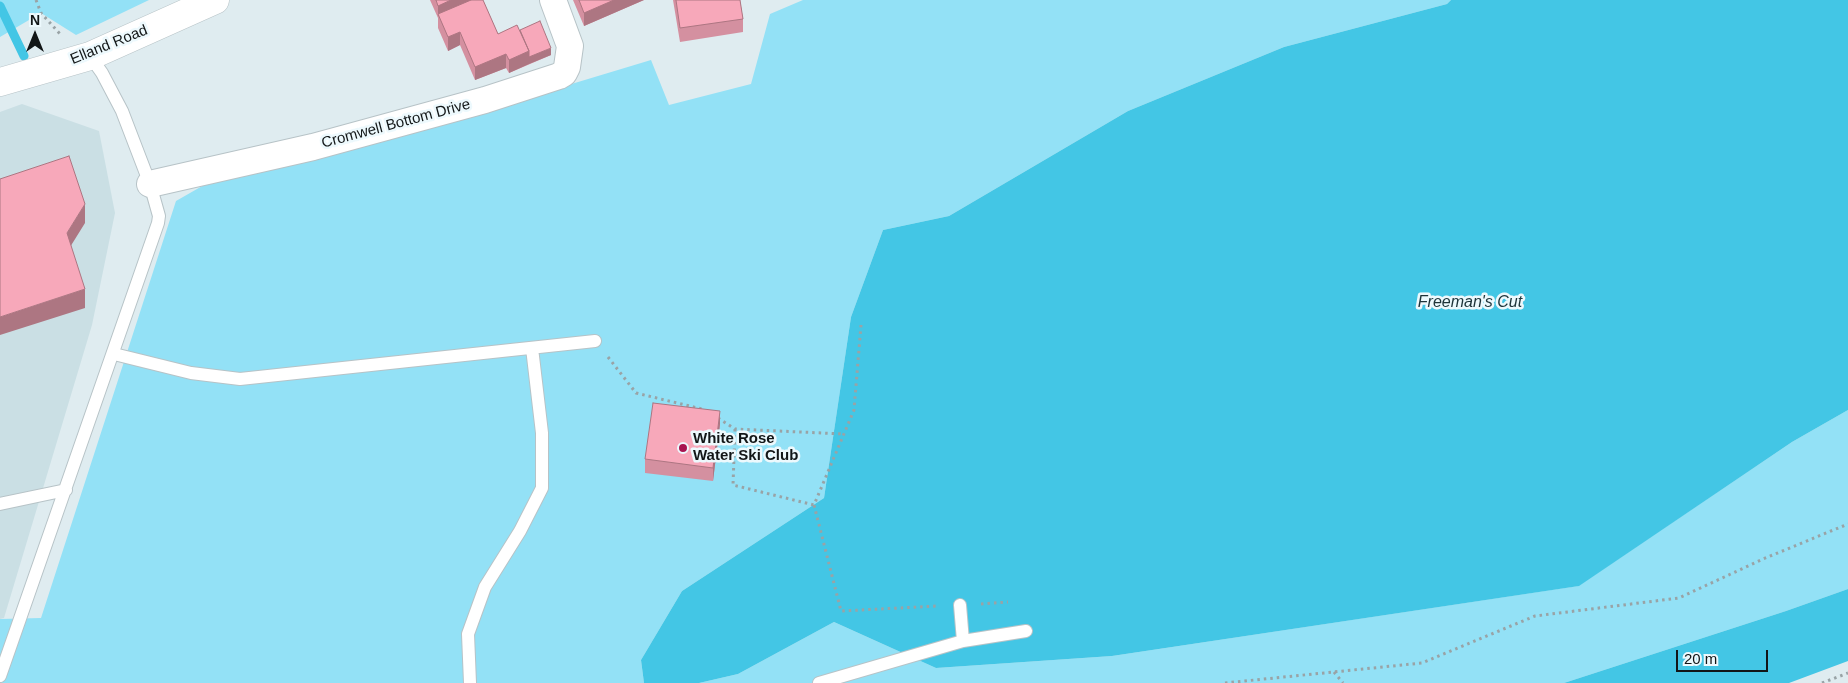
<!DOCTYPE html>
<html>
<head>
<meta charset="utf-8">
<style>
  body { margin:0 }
  #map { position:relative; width:1848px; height:683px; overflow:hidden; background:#dfecf0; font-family:Arial,sans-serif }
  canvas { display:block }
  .north { position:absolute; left:10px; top:10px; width:50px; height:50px; -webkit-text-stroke:4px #edf9fd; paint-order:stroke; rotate:0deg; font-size:14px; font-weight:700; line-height:20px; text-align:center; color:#121617 }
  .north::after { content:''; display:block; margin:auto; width:18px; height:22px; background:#121617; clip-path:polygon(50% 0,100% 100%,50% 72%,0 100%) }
  .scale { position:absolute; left:1676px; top:650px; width:92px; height:22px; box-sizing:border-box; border:2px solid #121617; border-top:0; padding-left:6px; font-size:15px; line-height:18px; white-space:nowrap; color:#121617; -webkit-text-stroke:4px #edf9fd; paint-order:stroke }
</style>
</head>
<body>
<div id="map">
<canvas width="1848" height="683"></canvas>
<div class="north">N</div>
<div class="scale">20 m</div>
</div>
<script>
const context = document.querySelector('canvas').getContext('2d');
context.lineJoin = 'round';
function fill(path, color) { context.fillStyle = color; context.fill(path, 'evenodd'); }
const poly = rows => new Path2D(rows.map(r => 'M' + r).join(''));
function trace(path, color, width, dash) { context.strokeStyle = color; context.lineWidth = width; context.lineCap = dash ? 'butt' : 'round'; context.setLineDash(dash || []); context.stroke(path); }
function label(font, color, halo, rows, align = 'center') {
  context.font = font + ' Arial,sans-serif'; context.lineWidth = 5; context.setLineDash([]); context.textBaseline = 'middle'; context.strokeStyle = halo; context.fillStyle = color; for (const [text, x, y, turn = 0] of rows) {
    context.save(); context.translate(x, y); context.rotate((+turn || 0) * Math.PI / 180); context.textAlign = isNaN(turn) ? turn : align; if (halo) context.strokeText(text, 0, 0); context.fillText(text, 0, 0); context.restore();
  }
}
fill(poly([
  [22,104,99,131,115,213,92,325,4,618,0,619,0,112]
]), '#cadfe4');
fill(poly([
  [0,0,149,0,76,35,41,13,0,37],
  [803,0,1451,0,1447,4,1284,47,1128,111,949,216,883,230,851,317,824,498,682,591,641,660,644,683,0,683,0,619,41,618,176,201,211,181,386,140,651,60,669,105,751,84,770,14],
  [1848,410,1848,589,1786,611,1564,683,699,683,738,674,834,622,936,668,1112,656,1578,586,1792,442]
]), '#93e1f6');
fill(poly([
  [1451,0,1848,0,1848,410,1792,442,1579,586,1112,656,936,668,834,622,738,674,699,683,644,683,641,660,682,591,824,498,851,317,883,230,949,216,1128,111,1284,47,1447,4],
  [1848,589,1848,661,1789,683,1564,683,1786,611]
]), '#43c6e5');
trace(poly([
  [0,6,24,56]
]), '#43c6e5', 9);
const service = poly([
  [114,354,191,373,240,379,595,341],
  [0,504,66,490],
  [963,641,1026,631],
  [0,676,158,223,159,216,150,184,122,111,102,73,90,56],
  [470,683,468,634,485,587,520,531,542,488,542,433,532,348],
  [819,683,963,641,960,605]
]);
const minor = poly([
  [150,184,313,147,485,100,559,76,564,73,567,67,570,46,553,0]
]);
const primary = poly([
  [0,82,90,56,215,0]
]);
trace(service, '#b7c3c7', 14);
trace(minor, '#b7c3c7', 28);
trace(primary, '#b7c3c7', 29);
trace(poly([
  [36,0,41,13,61,35],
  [861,325,854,410,814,505,841,611,938,606],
  [608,357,636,393,702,409],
  [718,418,735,429,844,434],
  [735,429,733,485,814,505],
  [981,604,1008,602],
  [1334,672,1343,683],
  [1225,683,1422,663,1535,616,1679,598,1763,559,1848,524],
  [1822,683,1848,673]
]), '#99a3a6', 3, [2.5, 4]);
trace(service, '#fff', 12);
trace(minor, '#fff', 26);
trace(primary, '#fff', 28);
fill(poly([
  [430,0,483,0,498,34,520,30,551,55,509,73,506,68,475,80,460,45,448,51,438,28,438,18],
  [573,0,644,0,584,26],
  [673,0,740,0,743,19,743,32,680,42],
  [720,424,713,481,645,473,645,459]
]), '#d490a0');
fill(poly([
  [451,0,481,0,438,16,438,6],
  [614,0,644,0,584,26,584,13],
  [460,32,460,45,448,51,448,37],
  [551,48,551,55,529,64,529,57],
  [529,51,529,64,509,73,509,60],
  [506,54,506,68,475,80,475,67],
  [85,204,85,223,67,252,67,233],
  [85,289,85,308,0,335,0,317],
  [720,411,720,424,713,481,713,468]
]), '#ad7682');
const building = poly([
  [436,0,451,0,438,6,436,0],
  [471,0,483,0,498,34,517,25,529,51,509,60,506,54,475,67,460,32,448,37,438,14,471,0],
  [579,0,614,0,584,13,579,0],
  [676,0,740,0,743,19,680,28,676,0],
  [540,21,551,48,529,57,529,51,520,30,540,21],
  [69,156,85,204,67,233,85,289,0,317,0,179,69,156],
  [653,403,720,411,713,468,645,459,653,403]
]);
fill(building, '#f7a8ba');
trace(building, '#ad7682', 1);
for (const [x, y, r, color] of [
  [683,448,5,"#a71450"]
]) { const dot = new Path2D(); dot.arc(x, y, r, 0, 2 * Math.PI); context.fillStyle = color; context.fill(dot); trace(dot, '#edf9fd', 2); }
label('15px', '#121617', '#edf9fd', [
  ["Elland Road",109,45,-22],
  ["Cromwell Bottom Drive",396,124,-15]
]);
label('bold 15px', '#121617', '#edf9fd', [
  ["White Rose",693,439],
  ["Water Ski Club",693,456]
], 'left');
label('italic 16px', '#1e343a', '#edf9fd', [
  ["Freeman's Cut",1470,303]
]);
</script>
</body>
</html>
